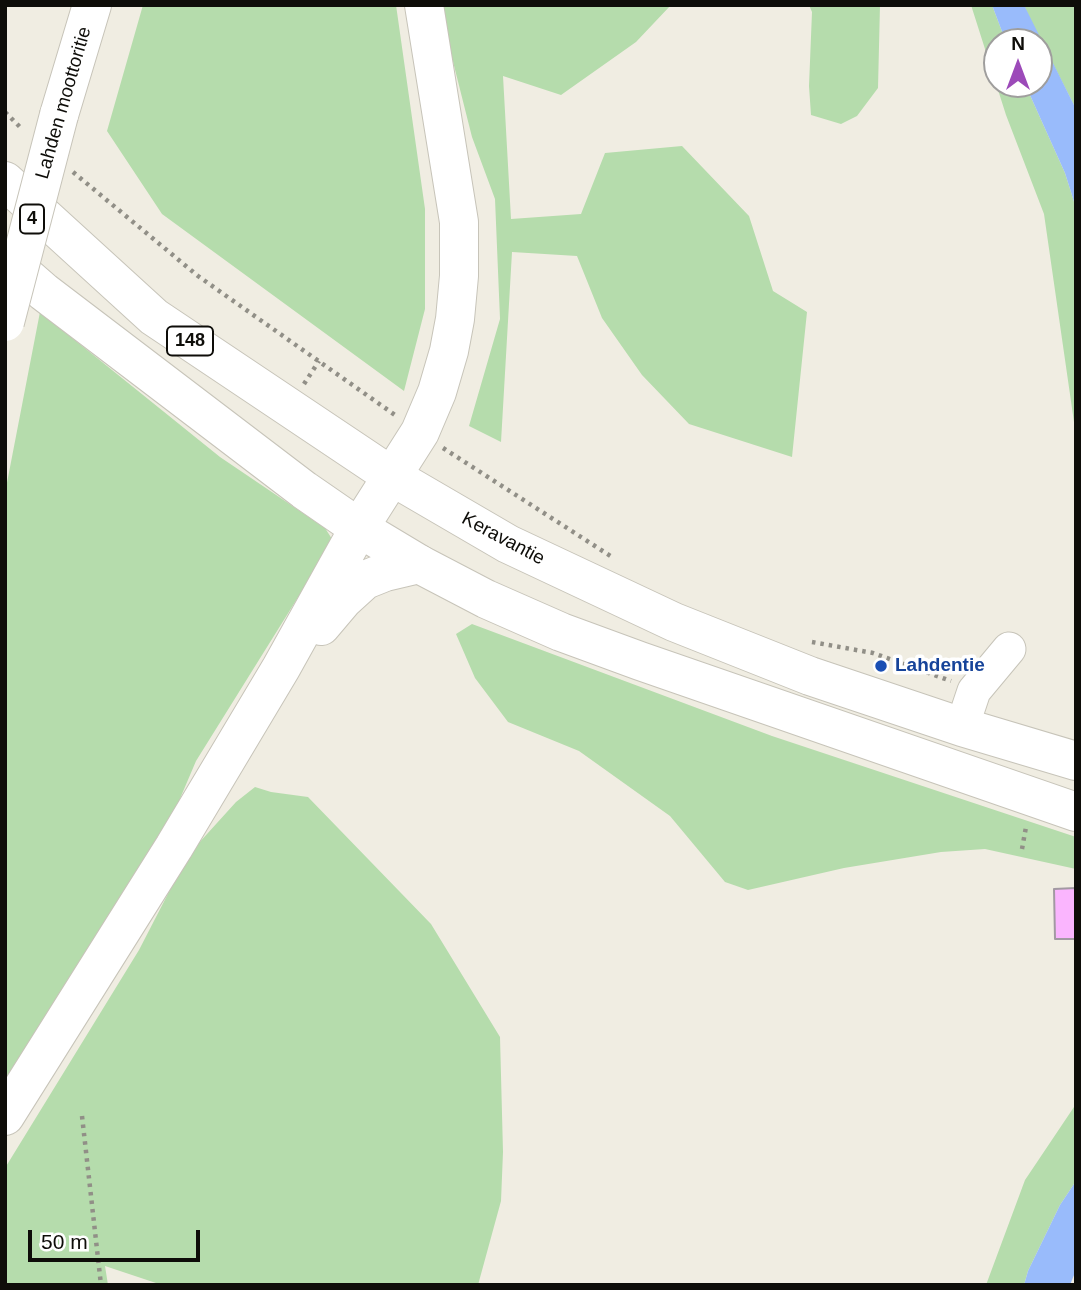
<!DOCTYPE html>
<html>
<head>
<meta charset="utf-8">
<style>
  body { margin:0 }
  #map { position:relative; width:1081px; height:1290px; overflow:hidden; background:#f0ede2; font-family:Helvetica,sans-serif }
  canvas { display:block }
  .frame { position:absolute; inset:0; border:7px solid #0e0d09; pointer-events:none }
  .north { position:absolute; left:983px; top:28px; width:70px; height:70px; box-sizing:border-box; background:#fff; border:2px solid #9f9e9d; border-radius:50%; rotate:0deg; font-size:19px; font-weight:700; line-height:28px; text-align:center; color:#0e0d09 }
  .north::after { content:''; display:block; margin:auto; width:24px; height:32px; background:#9c4ab9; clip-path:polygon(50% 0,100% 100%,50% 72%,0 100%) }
  .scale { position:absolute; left:28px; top:1230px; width:172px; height:32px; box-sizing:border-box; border:4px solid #0e0d09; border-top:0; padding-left:9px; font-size:21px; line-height:24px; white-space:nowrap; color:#0e0d09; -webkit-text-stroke:5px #fff; paint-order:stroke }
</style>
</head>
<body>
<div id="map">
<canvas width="1081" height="1290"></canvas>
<div class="frame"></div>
<div class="north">N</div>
<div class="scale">50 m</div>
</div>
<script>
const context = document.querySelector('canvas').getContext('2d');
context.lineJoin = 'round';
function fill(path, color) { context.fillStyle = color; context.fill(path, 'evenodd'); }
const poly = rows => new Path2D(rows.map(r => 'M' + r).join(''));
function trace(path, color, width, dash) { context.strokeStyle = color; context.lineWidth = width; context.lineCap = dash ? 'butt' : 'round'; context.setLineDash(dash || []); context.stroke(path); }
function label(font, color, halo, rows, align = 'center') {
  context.font = font + ' Helvetica,sans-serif'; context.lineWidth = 7; context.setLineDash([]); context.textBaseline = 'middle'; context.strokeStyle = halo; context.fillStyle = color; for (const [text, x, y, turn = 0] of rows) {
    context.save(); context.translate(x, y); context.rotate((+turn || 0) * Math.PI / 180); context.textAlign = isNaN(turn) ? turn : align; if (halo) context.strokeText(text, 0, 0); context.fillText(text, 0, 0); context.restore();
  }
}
fill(poly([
  [143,5,396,5,425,209,425,309,404,391,162,214,107,131],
  [442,5,671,5,636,42,561,95,503,76,511,219,581,214,605,153,682,146,749,216,773,291,807,312,792,457,689,424,642,375,602,318,577,256,512,252,501,442,469,426,500,319,495,199,472,137,444,26],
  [809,5,880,5,878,88,857,116,841,124,811,115,809,86,812,12],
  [971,5,992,5,1006,42,997,42,997,84,1025,84,1065,173,1076,208,1076,436,1044,214,1006,115],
  [1024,5,1076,5,1076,109,1027,13],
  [40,312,220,457,325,528,332,539,320,562,196,761,162,841,5,1093,5,493],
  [472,624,772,736,1076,837,1076,869,985,849,941,852,844,868,748,890,725,882,670,816,579,751,508,722,475,678,456,634],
  [255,787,271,792,308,797,431,924,500,1037,503,1152,501,1201,478,1285,162,1285,105,1266,108,1285,5,1285,5,1168,139,950,188,855,236,802],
  [1076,1104,1076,1181,1060,1205,1028,1271,1024,1285,986,1285,1025,1180]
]), '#b5dcac');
fill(poly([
  [992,5,1024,5,1074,105,1076,208,1065,173,1025,84,1039,84,1039,42,1006,42],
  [1076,1181,1076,1270,1070,1285,1024,1285,1028,1271,1060,1205]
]), '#99bbfb');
const building = poly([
  [1076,888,1076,939,1055,939,1054,889,1076,888]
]);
fill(building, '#fab5fe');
trace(building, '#a299a2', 2);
const minor = poly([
  [962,727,974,691,1009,649]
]);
const major = poly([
  [5,181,154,317,393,477,508,544,674,622,810,676,962,727,1076,761],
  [5,258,44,292,304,490,359,528,419,564,486,599,561,632,640,661,1076,812]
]);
const highway = poly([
  [59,115,92,5],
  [321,626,343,600,365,580,385,572,419,564],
  [5,1116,174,847,281,668,359,528,420,432,437,392,449,351,455,319,459,276,459,222,424,5]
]);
trace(minor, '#c7c4b9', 35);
trace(major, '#c7c4b9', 40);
trace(highway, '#c7c4b9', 40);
trace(poly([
  [5,112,23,130],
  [73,172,198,276,395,415],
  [304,384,319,361],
  [443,448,612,557],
  [812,642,873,653,951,681],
  [1022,849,1026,827],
  [82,1116,101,1285]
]), '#918f87', 4.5, [3.5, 5]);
trace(minor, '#fff', 33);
trace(major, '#fff', 38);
trace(highway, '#fff', 38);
const highwayBridge = poly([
  [5,322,59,115]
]);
trace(highwayBridge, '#c7c4b9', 40, []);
trace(highwayBridge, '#fff', 38);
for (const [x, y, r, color] of [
  [881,666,7,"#1a4fb4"]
]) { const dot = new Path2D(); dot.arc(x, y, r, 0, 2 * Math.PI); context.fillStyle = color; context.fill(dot); trace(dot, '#fff', 2.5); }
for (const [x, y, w] of [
  [32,219,24],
  [190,341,46]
]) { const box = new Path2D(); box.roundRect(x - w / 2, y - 14.5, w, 29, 5); context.fillStyle = '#fff'; context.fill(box); trace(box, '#0e0d09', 2); }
label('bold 18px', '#0e0d09', null, [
  ["4",32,219],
  ["148",190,341]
]);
label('19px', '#0e0d09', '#fff', [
  ["Lahden moottoritie",64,103,-74],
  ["Keravantie",503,539,28]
]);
label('bold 19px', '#164399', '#fff', [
  ["Lahdentie",895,666]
], 'left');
</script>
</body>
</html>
